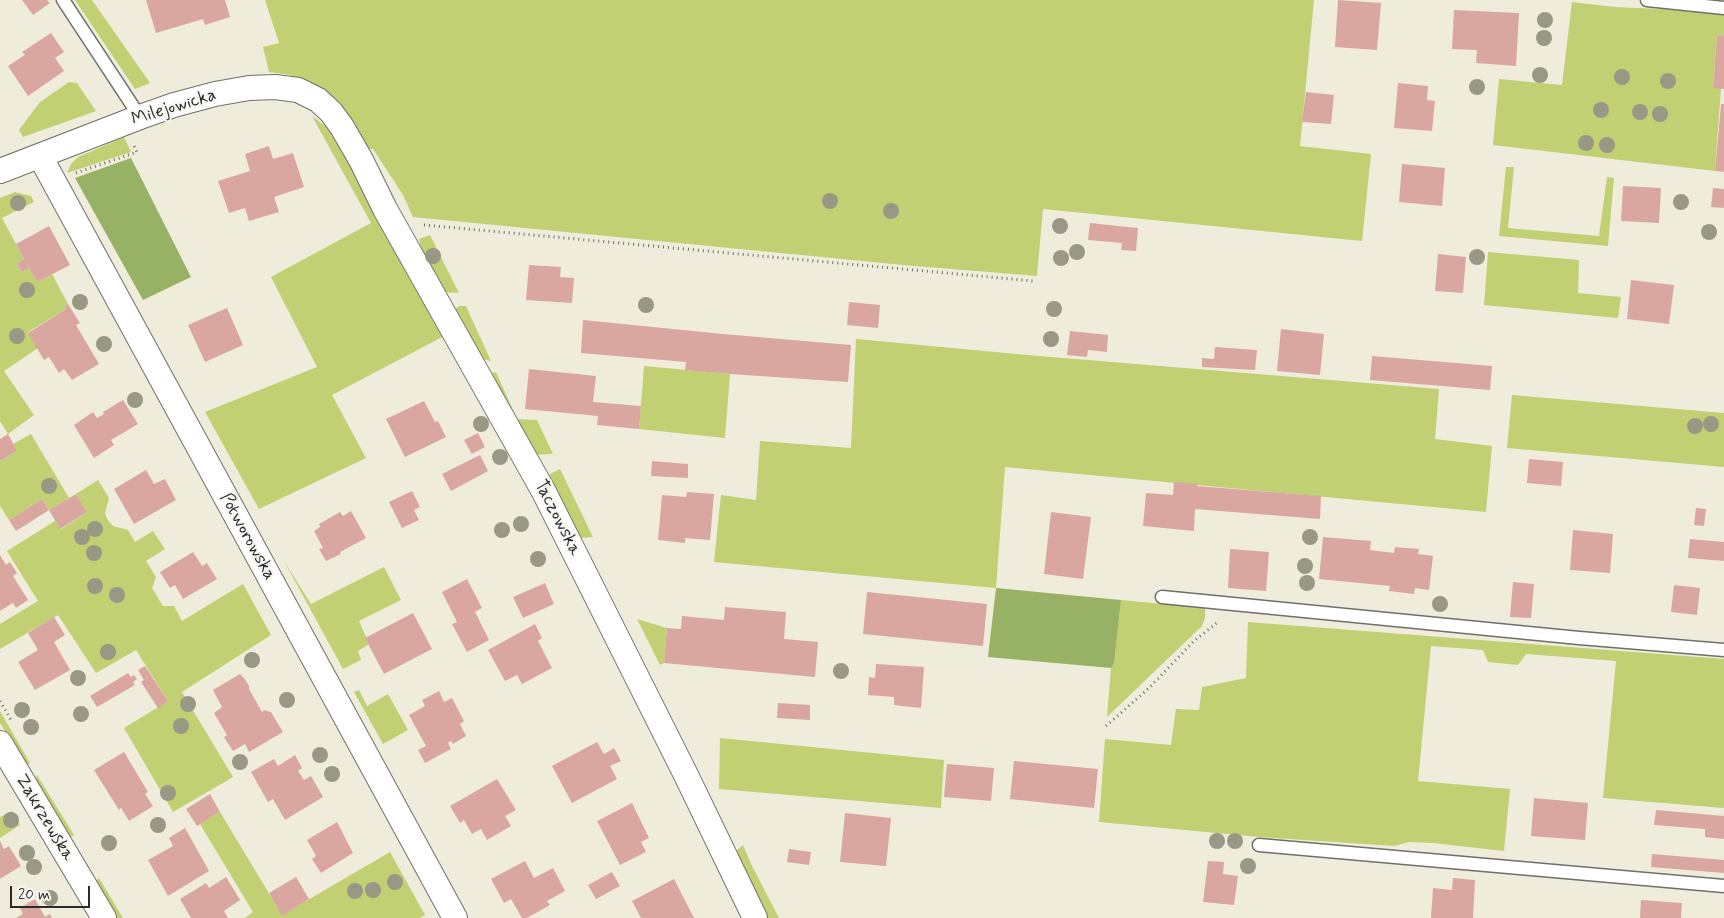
<!DOCTYPE html>
<html>
<head>
<meta charset="utf-8">
<style>
  body { margin:0 }
  #map { position:relative; width:1724px; height:918px; overflow:hidden; background:#efecdb; font-family:Mynerve,sans-serif }
  canvas { display:block }
  .scale { position:absolute; left:10px; top:886px; width:80px; height:22px; box-sizing:border-box; border:2px solid #2b2b2b; border-top:0; padding-left:6px; font-size:15px; line-height:18px; white-space:nowrap; color:#2b2b2b; -webkit-text-stroke:4px #f6f6f2; paint-order:stroke }
</style>
</head>
<body>
<div id="map">
<canvas width="1724" height="918"></canvas>
<div class="scale">20 m</div>
</div>
<script>
const context = document.querySelector('canvas').getContext('2d');
context.lineJoin = 'round';
function fill(path, color) { context.fillStyle = color; context.fill(path, 'evenodd'); }
const poly = rows => new Path2D(rows.map(r => 'M' + r).join(''));
function trace(path, color, width, dash) { context.strokeStyle = color; context.lineWidth = width; context.lineCap = dash ? 'butt' : 'round'; context.setLineDash(dash || []); context.stroke(path); }
function label(font, color, halo, rows, align = 'center') {
  context.font = font + ' Mynerve,sans-serif'; context.lineWidth = 4; context.setLineDash([]); context.textBaseline = 'middle'; context.strokeStyle = halo; context.fillStyle = color; for (const [text, x, y, turn = 0] of rows) {
    context.save(); context.translate(x, y); context.rotate((+turn || 0) * Math.PI / 180); context.textAlign = isNaN(turn) ? turn : align; if (halo) context.strokeText(text, 0, 0); context.fillText(text, 0, 0); context.restore();
  }
}
fill(poly([
  [75,0,92,0,150,83,135,89],
  [265,0,1314,0,1300,146,1371,154,1362,241,1043,209,1037,276,903,265,413,217,403,195,373,149,368,149,307,83,290,75,269,72,263,47,279,43],
  [1572,2,1615,7,1724,12,1724,36,1717,35,1713,87,1721,88,1715,171,1493,145,1499,79,1562,85],
  [69,82,77,83,96,111,23,137,19,130,40,102],
  [312,116,325,126,337,142,444,336,332,395,366,458,259,509,205,412,317,367,271,277,371,223],
  [124,137,131,152,67,173,71,164,78,157],
  [1506,167,1514,167,1508,228,1599,236,1607,177,1614,178,1608,246,1499,236],
  [15,192,31,196,34,202,2,218,24,259,17,263,22,272,29,268,37,282,52,274,68,304,65,306,66,309,28,332,38,348,4,371,34,415,8,434,0,421,0,198],
  [430,235,459,293,442,292,424,259,419,239],
  [1488,252,1579,260,1578,293,1621,297,1618,318,1484,305],
  [459,306,466,306,491,361,481,359,455,314,456,308],
  [856,339,1027,355,1439,389,1435,439,1492,446,1486,512,1005,467,996,588,714,562,721,495,756,500,760,441,851,448],
  [644,366,730,374,725,438,639,429],
  [496,372,517,419,537,420,553,454,534,455,489,374],
  [1512,395,1724,413,1724,467,1507,448],
  [31,434,69,498,49,510,42,499,9,520,0,506,0,461,17,451,13,444],
  [560,469,591,533,593,537,580,538,548,480,550,474],
  [98,480,109,498,105,513,107,519,113,526,128,530,135,542,153,531,165,549,146,561,156,577,152,588,163,606,174,606,182,621,243,584,271,635,182,692,233,777,173,812,124,728,168,701,136,650,96,673,58,615,0,649,0,624,38,601,7,551,55,521,61,529,87,512,76,494],
  [284,561,311,604,384,567,401,600,359,621,369,644,358,651,361,660,343,669],
  [1121,600,1205,608,1205,618,1202,626,1107,717,1111,668,1114,664],
  [637,619,667,628,664,663,660,665],
  [1248,622,1724,659,1724,808,1603,798,1616,661,1526,654,1518,665,1488,662,1483,650,1431,646,1418,781,1510,789,1504,851,1433,843,1409,842,1394,846,1260,837,1099,822,1105,739,1171,745,1176,709,1199,710,1202,687,1246,678],
  [359,690,367,706,388,694,408,730,383,744,354,692],
  [0,711,30,763,27,765,25,764,0,723],
  [720,738,944,760,941,808,719,789],
  [37,775,74,835,69,838,35,781],
  [12,811,20,825,0,838,0,817],
  [220,812,282,915,390,852,425,915,420,918,245,918,253,912,200,824],
  [743,845,752,866,779,918,767,918,745,874,737,850],
  [99,878,123,918,116,918,95,882]
]), '#c0d073');
fill(poly([
  [131,158,191,277,143,300,75,178],
  [996,588,1121,600,1114,664,1111,668,988,657]
]), '#98b265');
fill(poly([
  [22,0,47,0,50,3,33,15],
  [146,0,225,0,230,17,205,25,203,19,156,33],
  [1338,0,1381,3,1377,50,1335,47],
  [1454,10,1519,13,1516,66,1476,63,1477,50,1452,49],
  [51,33,64,52,55,58,64,71,28,96,8,66,25,55,22,52],
  [1717,35,1724,36,1724,89,1713,88],
  [1398,83,1428,86,1427,100,1435,101,1432,131,1394,128],
  [1306,92,1334,95,1331,124,1302,122],
  [1721,104,1724,104,1724,172,1715,171],
  [269,146,273,159,293,153,304,187,274,197,279,212,249,221,245,208,229,213,218,181,250,171,245,154],
  [1402,164,1445,168,1442,206,1399,202],
  [1623,186,1661,188,1659,223,1621,221],
  [1713,188,1724,189,1724,208,1711,207],
  [1090,223,1138,228,1136,251,1121,250,1122,243,1088,240],
  [49,226,70,265,37,282,29,268,22,272,17,263,24,259,16,244],
  [1438,254,1466,257,1463,293,1435,291],
  [529,265,561,267,560,277,574,278,572,303,526,300],
  [1631,280,1674,285,1669,324,1627,319],
  [849,302,880,305,878,328,847,325],
  [68,304,80,323,76,325,99,364,72,380,64,369,59,373,49,357,44,360,28,333,66,309,65,306],
  [227,308,243,345,205,362,188,325],
  [583,320,723,334,851,345,848,382,730,374,685,370,686,362,581,353],
  [1281,329,1324,334,1320,375,1277,371],
  [1070,331,1108,335,1107,352,1088,350,1087,357,1067,355],
  [1215,347,1257,350,1255,370,1202,367,1202,358,1214,359],
  [1372,356,1492,366,1490,390,1370,380],
  [529,369,596,376,593,402,641,406,639,429,597,425,598,416,525,409],
  [123,400,138,424,111,440,114,445,94,458,74,425,93,412,97,418,104,414,103,412],
  [424,401,435,422,438,421,446,437,405,457,386,419],
  [478,433,485,447,472,454,464,440],
  [8,434,17,451,0,461,0,439],
  [480,455,488,471,451,491,442,474],
  [1529,459,1563,462,1561,486,1527,483],
  [652,461,688,464,688,478,651,476],
  [146,470,154,484,165,479,176,500,134,524,114,489],
  [1174,482,1198,484,1197,486,1321,496,1320,519,1195,509,1194,531,1143,526,1146,493,1173,495],
  [412,491,420,507,414,510,419,520,402,528,389,502],
  [687,492,714,494,710,540,685,538,685,543,658,540,662,495,686,497],
  [76,494,87,512,60,529,49,510],
  [42,499,49,510,16,531,9,520],
  [1696,508,1706,509,1704,526,1694,525],
  [351,511,366,538,340,552,341,554,326,561,319,549,323,548,314,531,320,527,319,524,340,512,343,516],
  [1051,512,1091,517,1083,579,1044,574],
  [1573,530,1613,534,1610,573,1570,570],
  [1323,537,1371,541,1370,550,1394,553,1395,547,1419,549,1418,554,1433,556,1429,590,1415,588,1414,594,1389,591,1390,586,1319,579],
  [1690,539,1724,542,1724,561,1688,558],
  [1230,549,1269,552,1266,591,1228,588],
  [193,552,202,566,207,563,217,579,183,599,175,585,170,588,160,572],
  [0,555,6,565,10,562,17,573,13,576,28,600,16,608,13,603,0,611],
  [467,579,482,608,475,612,489,640,467,652,452,624,457,622,442,592],
  [1513,582,1534,584,1531,618,1510,617],
  [545,583,554,604,523,618,513,597],
  [1674,585,1700,588,1697,615,1671,612],
  [867,592,987,604,983,646,863,634],
  [725,607,786,612,784,639,818,642,815,677,664,663,667,628,681,629,682,616,724,620],
  [413,613,432,649,384,674,365,638],
  [54,617,65,635,54,642,70,670,35,690,18,662,38,650,28,633],
  [535,624,542,638,538,641,552,668,522,684,517,675,505,681,488,650],
  [876,664,924,667,921,708,894,705,894,697,868,695,869,677,875,678],
  [145,666,168,701,158,708,141,682,144,680,138,670],
  [128,673,131,677,134,675,137,679,133,682,135,685,97,707,90,696],
  [240,674,244,678,249,686,249,689,262,712,264,710,271,712,283,732,249,752,245,744,233,751,224,737,227,735,214,713,222,707,213,690],
  [439,691,444,702,452,698,464,721,460,724,466,736,453,744,451,741,448,743,451,749,425,763,418,750,426,746,409,715,425,706,422,700],
  [778,703,810,705,810,720,777,718],
  [597,742,604,754,614,748,621,761,610,766,617,779,572,803,552,766],
  [124,752,148,792,145,794,153,806,129,821,121,808,119,810,94,770],
  [295,755,302,768,298,771,304,780,311,776,323,797,285,820,273,799,268,802,251,772,274,759,278,766],
  [1014,761,1098,769,1094,808,1010,799],
  [947,764,994,768,991,801,944,797],
  [497,779,516,810,505,816,511,826,487,840,481,829,472,834,464,820,460,823,450,806],
  [210,794,220,812,197,826,186,809],
  [1534,798,1588,803,1585,840,1531,836],
  [632,803,649,838,641,842,646,852,620,865,597,821],
  [1656,810,1724,816,1724,839,1705,837,1705,829,1654,825],
  [845,813,891,818,886,866,840,862],
  [337,822,353,853,321,873,312,859,316,856,307,840],
  [185,828,209,871,168,896,148,860,173,846,169,838],
  [0,841,4,849,9,846,21,866,0,879],
  [789,849,811,852,809,865,787,862],
  [1652,854,1724,860,1724,873,1651,867],
  [525,861,534,878,553,868,565,891,547,901,550,905,527,918,522,918,511,899,504,903,491,879],
  [1208,861,1224,862,1223,874,1238,876,1234,905,1203,902],
  [612,872,620,886,596,899,588,885],
  [226,877,240,900,224,911,228,918,191,918,180,899,206,883,209,888],
  [296,877,309,899,282,916,269,893],
  [1453,878,1475,880,1473,918,1431,918,1433,888,1452,890],
  [674,879,694,918,641,918,632,901],
  [35,899,45,917,50,914,52,918,16,918,23,914,20,908],
  [1641,900,1682,903,1681,918,1640,918]
]), '#daa7a0');
const lane = poly([
  [63,0,140,117],
  [1647,0,1724,8],
  [1162,597,1579,638,1724,650],
  [1259,845,1724,886]
]);
const street = poly([
  [40,156,455,918],
  [0,171,140,117,174,105,215,94,249,88,275,87,298,90,318,100,331,112,342,127,361,160,385,209,544,492,686,775,755,918],
  [0,743,104,918]
]);
trace(lane, '#706f69', 15);
trace(street, '#706f69', 26);
trace(poly([
  [76,173,137,152,134,146],
  [424,225,1033,281],
  [0,701,11,720],
  [1106,726,1149,688,1194,641,1218,622]
]), '#706f69', 3, [1, 4]);
trace(lane, '#fff', 12);
trace(street, '#fff', 24);
context.fillStyle = '#989884';
for (const [x, y] of [
  [1545,20],
  [1544,38],
  [1540,75],
  [1622,77],
  [1668,81],
  [1477,87],
  [1601,110],
  [1640,112],
  [1660,114],
  [1586,143],
  [1607,145],
  [830,201],
  [1681,202],
  [18,203],
  [891,211],
  [1060,226],
  [1709,232],
  [1077,252],
  [433,256],
  [1477,257],
  [1061,258],
  [27,290],
  [80,302],
  [646,305],
  [1054,309],
  [17,336],
  [1051,339],
  [104,344],
  [135,400],
  [481,424],
  [1711,424],
  [1695,426],
  [500,457],
  [49,486],
  [521,524],
  [95,529],
  [502,530],
  [82,537],
  [1310,537],
  [94,553],
  [538,559],
  [1305,566],
  [1307,583],
  [95,586],
  [117,595],
  [1440,604],
  [108,652],
  [252,660],
  [841,671],
  [78,678],
  [287,700],
  [188,704],
  [22,710],
  [81,714],
  [181,726],
  [31,727],
  [320,755],
  [240,762],
  [332,774],
  [168,793],
  [11,820],
  [158,825],
  [1217,841],
  [1235,841],
  [109,843],
  [27,853],
  [1248,866],
  [34,867],
  [395,882],
  [373,890],
  [355,891],
  [50,898]
]) { context.beginPath(); context.arc(x, y, 8, 0, 2 * Math.PI); context.fill(); }
label('18px', '#2b2b2b', '#f6f6f2', [
  ["Milejowicka",174,108,-17],
  ["Taczowska",557,518,63],
  ["Potworowska",247,537,61],
  ["Zakrzewska",44,818,59]
]);
</script>
</body>
</html>
